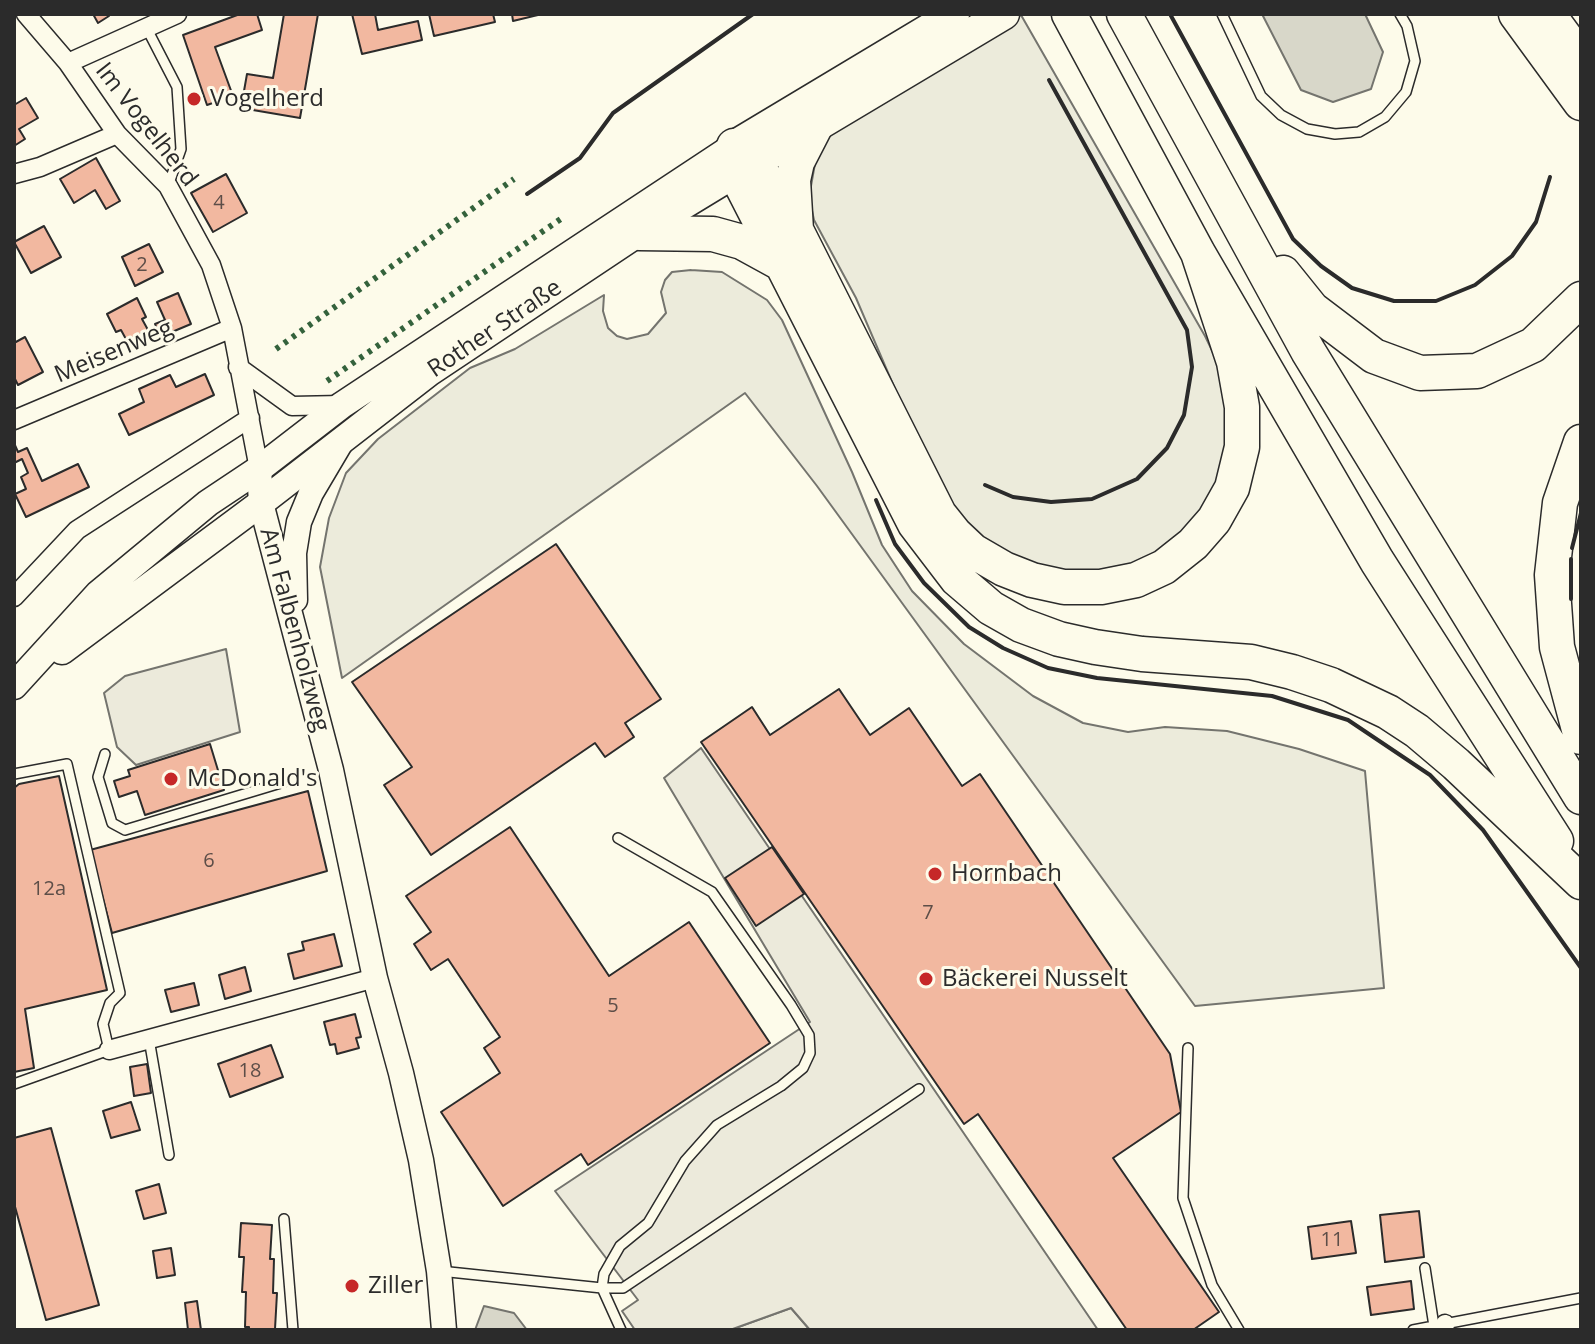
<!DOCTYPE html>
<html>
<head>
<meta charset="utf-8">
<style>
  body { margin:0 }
  #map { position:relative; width:1595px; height:1344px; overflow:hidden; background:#fdfbea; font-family:"Open Sans",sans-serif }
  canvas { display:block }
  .frame { position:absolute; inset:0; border:16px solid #2b2b2b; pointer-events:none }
</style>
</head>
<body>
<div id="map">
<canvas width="1595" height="1344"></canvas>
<div class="frame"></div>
</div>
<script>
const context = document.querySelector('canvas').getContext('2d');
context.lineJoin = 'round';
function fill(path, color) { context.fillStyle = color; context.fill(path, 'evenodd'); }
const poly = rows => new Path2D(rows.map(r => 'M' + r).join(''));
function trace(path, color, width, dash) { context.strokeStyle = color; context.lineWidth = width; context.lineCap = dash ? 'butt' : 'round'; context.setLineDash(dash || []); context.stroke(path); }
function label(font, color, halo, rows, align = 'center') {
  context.font = font + ' "Open Sans",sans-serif'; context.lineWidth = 6; context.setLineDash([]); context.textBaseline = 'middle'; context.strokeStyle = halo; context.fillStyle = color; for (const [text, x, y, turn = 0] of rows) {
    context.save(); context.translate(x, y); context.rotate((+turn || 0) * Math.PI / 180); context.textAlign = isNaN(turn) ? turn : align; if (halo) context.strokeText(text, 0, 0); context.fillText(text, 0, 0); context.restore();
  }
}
const green = poly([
  [1021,15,1205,336,1220,367,1232,435,1207,510,1158,558,1077,577,1015,561,969,527,952,506,916,438,856,298,814,220,809,197,816,158,826,139,837,129,1021,15],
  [691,270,722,272,767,300,782,320,852,472,882,545,912,591,964,644,1033,696,1083,723,1128,732,1165,727,1227,731,1299,749,1365,771,1384,988,1195,1006,817,486,745,393,342,678,320,567,329,518,346,473,378,439,470,368,515,349,604,295,603,311,608,328,617,336,627,339,648,334,666,313,661,292,665,280,672,272,691,270],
  [791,1308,810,1330,730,1330,791,1308]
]);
fill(green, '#ecebdb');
trace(green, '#74746e', 2);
const parking = poly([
  [226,649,240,732,136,765,117,747,104,693,125,676,226,649],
  [701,748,1098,1330,810,1330,791,1308,730,1330,635,1330,622,1311,638,1300,555,1191,810,1022,664,778,701,748]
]);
fill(parking, '#eceadb');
trace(parking, '#74746e', 2);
const water = poly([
  [1262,14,1365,14,1383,52,1371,89,1333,102,1301,90,1262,14],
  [484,1306,514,1313,527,1330,475,1330,484,1306]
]);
fill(water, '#d8d7c9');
trace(water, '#74746e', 2);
const building = poly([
  [93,14,108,14,109,16,98,23,93,14],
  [240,14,257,14,262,30,215,47,233,96,207,105,183,35,240,14],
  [284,14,318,14,300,118,241,108,247,74,273,78,284,14],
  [352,14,375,14,378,30,418,21,422,40,362,54,352,14],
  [429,14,493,14,495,22,434,36,429,14],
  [512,14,542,14,513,21,512,14],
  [26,98,38,118,19,129,25,139,14,146,14,105,26,98],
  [96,158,120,201,106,209,95,190,74,203,60,179,96,158],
  [226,174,247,213,213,232,191,193,226,174],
  [44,226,61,257,31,273,14,242,44,226],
  [149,244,163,272,135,286,122,257,149,244],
  [178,293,191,324,160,337,155,324,165,320,157,302,178,293],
  [137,298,146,317,142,319,148,330,127,341,121,330,116,332,107,314,137,298],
  [25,337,43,372,18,385,14,377,14,343,25,337],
  [205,374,214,395,129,435,119,414,144,402,139,389,170,375,176,387,205,374],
  [14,443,18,452,27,448,42,481,78,464,89,487,26,517,15,494,26,489,21,477,28,473,22,459,14,463,14,443],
  [556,544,661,699,625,723,634,737,605,757,595,743,431,855,384,785,412,767,352,682,556,544],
  [839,689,870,735,909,708,962,786,980,774,1170,1054,1181,1112,1113,1158,1219,1312,1193,1330,1127,1330,978,1114,964,1124,701,742,752,707,770,735,839,689],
  [210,744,224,790,145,815,137,791,119,797,114,781,130,776,128,770,210,744],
  [59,776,107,990,25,1009,34,1068,14,1072,14,788,19,784,59,776],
  [308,791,327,871,112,933,90,850,308,791],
  [510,827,609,976,689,922,770,1043,588,1165,581,1154,503,1206,441,1112,500,1073,484,1048,500,1037,448,959,431,970,414,944,431,932,406,896,510,827],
  [772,847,804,894,756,926,725,878,772,847],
  [334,934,342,966,294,979,288,954,304,950,302,942,334,934],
  [245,967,251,991,225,999,219,975,245,967],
  [194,983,199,1005,171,1012,165,990,194,983],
  [355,1014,361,1037,356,1038,359,1048,337,1054,335,1044,330,1045,324,1022,355,1014],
  [271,1045,283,1077,230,1097,218,1064,271,1045],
  [147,1064,151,1093,134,1096,130,1067,147,1064],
  [131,1102,140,1130,111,1138,103,1111,131,1102],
  [51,1128,99,1305,46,1320,14,1203,14,1138,51,1128],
  [159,1184,166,1213,144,1219,136,1191,159,1184],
  [1419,1211,1424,1257,1385,1262,1380,1215,1419,1211],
  [1351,1221,1356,1253,1312,1259,1308,1227,1351,1221],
  [241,1223,272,1225,270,1259,274,1259,273,1293,277,1293,275,1329,280,1330,249,1330,249,1327,245,1327,246,1292,242,1292,244,1257,239,1257,241,1223],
  [171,1248,175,1275,157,1278,153,1251,171,1248],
  [1411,1281,1414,1309,1371,1315,1367,1287,1411,1281],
  [197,1301,201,1330,188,1330,185,1303,197,1301]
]);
fill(building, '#f2b8a0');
trace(building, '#2b2b2b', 2);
const service = poly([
  [1222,14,1261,96,1281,115,1307,129,1335,134,1359,132,1385,117,1406,92,1415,61,1407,26,1400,14],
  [146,27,177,87,181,149,168,186],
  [105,754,98,777,112,823,125,830,284,782],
  [14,774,67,764,120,993,110,1003,103,1024,109,1050,14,1084],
  [618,838,712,892,791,1005,809,1035,810,1053,803,1068,781,1086,717,1125,685,1161,648,1223,620,1246,604,1274,602,1288,621,1330],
  [149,1039,169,1155],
  [1188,1048,1183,1198,1212,1285,1239,1330],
  [284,1219,293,1330],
  [1425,1268,1434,1326],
  [440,1271,602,1288,623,1288,919,1089],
  [1413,1330,1581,1298]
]);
const minor = poly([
  [26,14,68,63,117,134,168,186,211,265,232,328,259,469],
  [68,63,177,14],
  [14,174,40,167,117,134],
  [238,367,292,406,342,405],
  [14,420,232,328],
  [14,597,77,530,250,418],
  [109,1050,375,978],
  [1444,1330,1445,1324]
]);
const tertiary = poly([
  [259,469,261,503,331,770,375,978,401,1073,421,1160,439,1271,444,1330],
  [295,600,294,553,299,522,311,493,340,444]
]);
const secondary = poly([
  [62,651,261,503,429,373,639,233,736,174],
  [14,686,98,594,208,503,259,469,342,405,734,146]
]);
const primary = poly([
  [734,146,954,14],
  [736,174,1004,14]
]);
const motorway = poly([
  [1069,14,1198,253,1377,561,1556,841],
  [1124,14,1308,351,1581,797],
  [1516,14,1581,103],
  [1548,14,1581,59],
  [734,146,736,174,915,524,957,579,991,608,1021,625,1059,639,1095,647,1142,654,1251,662,1292,672,1331,685,1388,712,1417,731,1456,764,1581,882],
  [758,167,796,230,939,514,955,534,973,551,1004,569,1032,580,1064,587,1101,587,1136,580,1164,567,1193,544,1214,520,1232,488,1242,447,1242,407,1234,362,1198,253],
  [796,230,793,180,797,162,815,127],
  [639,233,713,234,742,242,784,265],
  [1283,273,1312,309,1374,356,1420,373,1477,371,1533,345,1581,299],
  [1581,442,1560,503,1552,575,1557,647,1581,737]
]);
trace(service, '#2b2b2b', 12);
trace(minor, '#2b2b2b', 21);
trace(tertiary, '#2b2b2b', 27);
trace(secondary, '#2b2b2b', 29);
trace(primary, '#2b2b2b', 33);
trace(motorway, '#2b2b2b', 37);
trace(service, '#fdfbea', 9);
trace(minor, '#fdfbea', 18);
trace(tertiary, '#fdfbea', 24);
trace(secondary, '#fdfbea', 26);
trace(primary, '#fdfbea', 30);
trace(motorway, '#fdfbea', 34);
trace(poly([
  [276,349,514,179],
  [327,381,565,216]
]), '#34623c', 6, [4, 6]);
trace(poly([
  [1170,14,1293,239,1321,266,1352,288,1394,301,1436,301,1475,285,1512,256,1536,222,1550,177],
  [527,194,580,158,613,113,753,14],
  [985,485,1013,497,1051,502,1092,499,1137,479,1167,448,1184,415,1192,367,1187,330,1049,80],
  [876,500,895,544,924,583,969,627,1003,648,1048,668,1097,678,1272,696,1348,720,1430,775,1483,830,1581,968],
  [1572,548,1581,513],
  [1571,559,1571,599]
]), '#2b2b2b', 4);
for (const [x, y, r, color] of [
  [194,99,8,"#c62828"],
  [171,779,8,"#c62828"],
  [935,874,8,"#c62828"],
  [926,979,8,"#c62828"],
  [352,1286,8,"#c62828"]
]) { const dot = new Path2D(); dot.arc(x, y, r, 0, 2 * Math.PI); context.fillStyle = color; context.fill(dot); trace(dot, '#fdfbea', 3); }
label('20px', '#5d4e48', null, [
  ["4",219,203],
  ["2",142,265],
  ["6",209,861],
  ["12a",49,889],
  ["7",928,913],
  ["5",613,1006],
  ["18",250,1071],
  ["11",1332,1240]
]);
label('24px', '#2b2b2b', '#fdfbea', [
  ["Vogelherd",210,99],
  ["McDonald's",187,779],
  ["Hornbach",951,874],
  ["Bäckerei Nusselt",942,979],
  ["Ziller",368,1286]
], 'left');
label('24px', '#2b2b2b', '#fdfbea', [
  ["Im Vogelherd",146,125,52],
  ["Rother Straße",495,329,-34],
  ["Meisenweg",114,352,-23],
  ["Am Falbenholzweg",294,630,75]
]);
</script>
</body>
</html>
